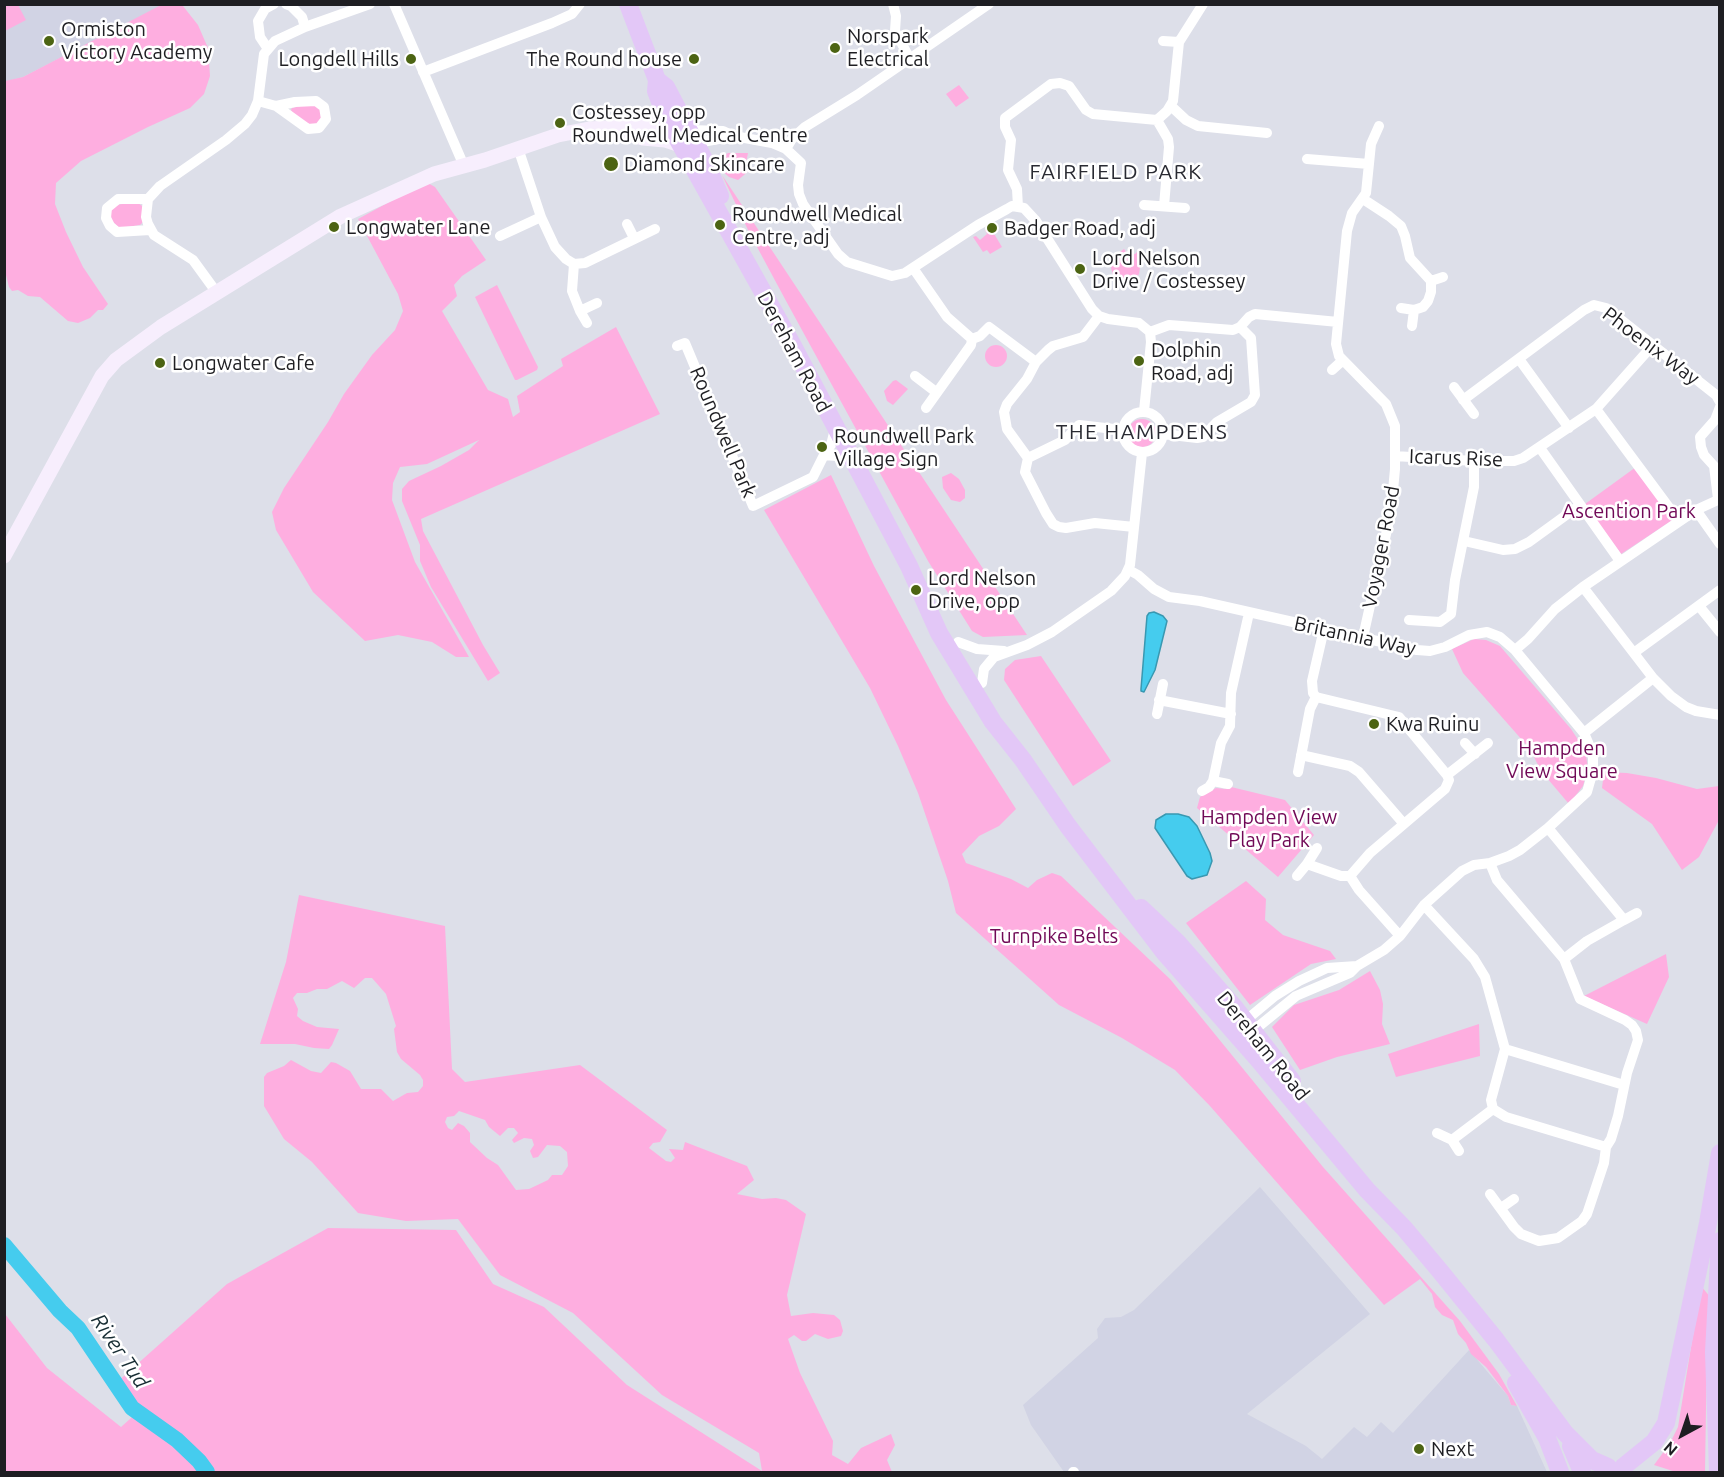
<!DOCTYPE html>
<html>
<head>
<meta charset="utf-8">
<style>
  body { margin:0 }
  #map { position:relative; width:1724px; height:1477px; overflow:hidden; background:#dddfe9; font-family:Ubuntu,sans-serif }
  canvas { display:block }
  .frame { position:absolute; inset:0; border:6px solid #1e1e22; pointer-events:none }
  .north { position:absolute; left:1652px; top:1405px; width:60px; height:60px; -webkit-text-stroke:4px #fff; paint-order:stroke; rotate:220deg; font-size:16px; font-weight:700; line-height:24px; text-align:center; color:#1e1e22 }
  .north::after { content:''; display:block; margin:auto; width:21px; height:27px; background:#1e1e22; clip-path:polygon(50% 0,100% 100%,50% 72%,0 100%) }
</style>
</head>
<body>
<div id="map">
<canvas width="1724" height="1477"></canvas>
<div class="frame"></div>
<div class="north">N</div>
</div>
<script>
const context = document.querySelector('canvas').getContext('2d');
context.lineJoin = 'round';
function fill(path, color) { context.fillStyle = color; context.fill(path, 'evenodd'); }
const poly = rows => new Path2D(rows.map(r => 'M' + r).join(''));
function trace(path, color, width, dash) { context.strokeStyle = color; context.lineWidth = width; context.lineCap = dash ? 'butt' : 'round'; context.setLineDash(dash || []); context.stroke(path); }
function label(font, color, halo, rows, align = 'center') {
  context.font = font + ' Ubuntu,sans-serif'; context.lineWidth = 5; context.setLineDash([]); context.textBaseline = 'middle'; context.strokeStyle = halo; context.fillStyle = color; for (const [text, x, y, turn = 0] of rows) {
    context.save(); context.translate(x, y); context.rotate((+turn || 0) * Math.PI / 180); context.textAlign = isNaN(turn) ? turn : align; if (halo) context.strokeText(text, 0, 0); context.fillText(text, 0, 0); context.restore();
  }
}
fill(poly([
  [5,5,163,5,23,77,8,81,5,81],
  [1260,1187,1370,1314,1247,1414,1306,1446,1322,1459,1354,1427,1367,1437,1381,1422,1393,1433,1469,1350,1508,1396,1511,1405,1517,1406,1547,1472,1064,1472,1031,1425,1023,1405,1098,1338,1097,1329,1105,1318,1121,1317,1134,1310]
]), '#d1d3e4');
fill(poly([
  [5,4,18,5,26,20,5,31],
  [163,4,183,6,198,25,208,48,210,76,204,94,190,108,148,127,81,161,56,183,55,204,66,232,83,267,108,304,103,310,98,310,90,318,78,323,68,321,40,297,28,296,18,290,12,291,9,287,5,271,5,81,23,77],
  [959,85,969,98,956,107,946,94],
  [312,103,320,108,321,118,317,124,309,126,293,114,291,110,292,108],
  [728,153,748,153,746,163,750,170,738,180,729,177,720,169,721,157],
  [722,175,1027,635,983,637,972,631,928,561,785,299,749,232],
  [426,182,435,187,486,260,462,276,454,285,457,296,442,311,488,390,508,399,513,417,520,412,517,396,563,366,561,359,616,327,660,414,421,519,423,531,483,645,500,673,488,681,431,587,420,561,420,545,402,501,402,489,409,481,441,466,469,450,479,440,427,464,400,467,393,483,392,500,415,562,469,657,456,657,432,642,398,635,365,641,313,592,276,530,272,512,284,488,328,422,344,394,372,355,395,330,403,311,398,294,358,219],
  [137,202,142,206,143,222,140,225,119,228,112,221,110,212,115,205],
  [990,227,1002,247,990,254,987,250,983,252,973,237,976,236,980,240,987,234,985,230],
  [1124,249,1127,253,1135,254,1140,249,1141,260,1139,274,1133,281,1127,286,1122,286,1115,282,1111,268,1117,254],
  [497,285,538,367,537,370,517,380,515,380,475,297],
  '985 356a11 11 0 1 1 22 0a11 11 0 1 1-22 0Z',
  [896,380,908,389,893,405,887,401,884,391,893,381],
  '1128 433a14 14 0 1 1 28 0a14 14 0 1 1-28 0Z',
  [1636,467,1674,519,1621,554,1585,504],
  [951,473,959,479,965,490,965,498,960,502,951,500,943,488,942,477],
  [831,475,874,566,946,700,1016,809,999,826,979,836,962,854,966,863,1011,879,1028,888,1037,880,1052,873,1061,876,1170,979,1323,1167,1460,1321,1499,1374,1517,1406,1511,1405,1508,1396,1486,1367,1471,1354,1466,1343,1458,1334,1453,1320,1442,1315,1435,1307,1432,1294,1420,1279,1384,1305,1210,1106,1175,1070,1122,1038,1059,1005,956,913,948,881,918,793,898,746,870,688,764,510],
  [1474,639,1486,640,1500,646,1571,729,1585,750,1588,768,1583,786,1569,804,1541,771,1530,749,1463,673,1452,649],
  [1041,656,1111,761,1073,786,1004,680,1005,669,1015,660],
  [1604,772,1627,773,1656,778,1697,789,1719,786,1719,820,1699,857,1682,870,1652,824,1602,788],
  [1227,786,1285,800,1314,835,1278,877,1197,808,1200,797,1216,788,1225,789],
  [1246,881,1266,899,1265,920,1283,935,1330,951,1336,959,1311,964,1250,1005,1186,923],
  [299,895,445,926,452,1069,465,1082,580,1065,667,1130,660,1142,653,1143,649,1148,666,1161,671,1162,675,1158,669,1149,683,1150,685,1142,747,1166,754,1180,737,1194,762,1199,776,1198,786,1200,806,1214,787,1295,791,1316,813,1313,834,1315,840,1320,843,1331,841,1336,828,1339,815,1334,806,1341,802,1341,794,1335,788,1339,800,1373,833,1441,832,1455,848,1464,861,1448,891,1434,895,1445,887,1460,892,1472,5,1472,5,1314,47,1368,121,1427,140,1410,116,1383,227,1284,328,1228,456,1230,493,1284,544,1307,627,1385,762,1471,759,1453,662,1395,573,1313,500,1275,458,1219,406,1221,358,1213,312,1162,284,1139,264,1106,264,1077,267,1073,284,1066,291,1060,311,1071,321,1073,331,1062,336,1063,350,1071,361,1089,381,1089,393,1101,407,1093,418,1092,423,1086,423,1080,420,1075,401,1059,397,1052,394,1029,396,1026,386,994,372,978,365,978,354,988,342,981,327,989,317,989,307,993,297,993,293,998,298,1009,297,1016,303,1021,317,1027,339,1029,332,1045,329,1049,314,1048,295,1044,260,1044,286,962],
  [459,1111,485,1120,489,1127,500,1136,508,1128,514,1128,518,1133,512,1140,514,1143,524,1138,532,1139,534,1145,530,1151,533,1158,538,1157,547,1145,560,1146,567,1152,568,1166,562,1175,552,1175,548,1180,529,1189,516,1190,498,1165,487,1158,470,1142,470,1133,464,1126,458,1123,452,1130,448,1128,445,1122,447,1117,454,1116],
  [1666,954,1669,977,1647,1024,1584,996],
  [1370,971,1380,990,1383,1004,1382,1024,1390,1044,1337,1057,1300,1070,1272,1027,1294,1005,1339,990],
  [1479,1024,1480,1056,1396,1077,1388,1054],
  [1701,1286,1711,1298,1707,1344,1705,1472,1676,1472,1654,1465,1670,1443,1678,1427]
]), '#feaee0');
const water = poly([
  [1154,612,1163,616,1167,621,1155,670,1144,692,1141,691,1141,689,1147,616,1149,613,1154,612],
  [1166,814,1178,814,1189,817,1197,826,1210,853,1212,861,1207,875,1192,879,1187,876,1155,828,1156,820,1166,814]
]);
fill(water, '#45ccee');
trace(water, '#3998b1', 1.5);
trace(poly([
  [4,1245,60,1311,78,1328,132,1408,177,1440,199,1461,207,1472]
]), '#45ccee', 16);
trace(poly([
  [286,4,291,6,302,17,305,27],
  [394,4,464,166],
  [893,4,896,16,895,31,910,59],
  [1163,41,1179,42],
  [268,49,260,37,258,21,265,9,274,4],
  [423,72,552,23,572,14,580,4],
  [258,101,276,106,308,129,319,128,326,119,324,107,316,101,295,102,276,106],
  [1171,106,1186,120,1198,126,1267,133],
  [1157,120,1167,111,1173,101,1179,42,1203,4],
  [1157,120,1168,139,1169,147,1164,206],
  [690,130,723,131,734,136],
  [692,144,734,136,772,143,786,149,801,163,798,185,799,194,803,204,838,254,847,262,892,276,905,273,978,225,1007,209,1012,206,1024,208,1036,221,1092,309,1099,316,1108,319,1139,323,1150,332,1151,342,1144,411],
  [518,148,541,217,555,247,566,259,574,264,585,263,655,229],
  [786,149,792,139,805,127,857,95,989,4],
  [1307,159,1369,164],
  [148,199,118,199,107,208,106,218,110,226,117,232,150,230],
  [1363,199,1389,216,1401,226,1405,236,1410,258,1431,281,1431,292,1428,301,1423,307,1414,310,1401,308],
  [1144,205,1185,208],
  [1018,207,1017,189,1008,170,1011,140,1005,127,1005,118,1051,84,1060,83,1069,86,1086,110,1093,114,1157,120],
  [627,224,634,238],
  [500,236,541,217],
  [574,264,572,291,580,311,587,323],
  [913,268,947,317,972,339],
  [1431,281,1443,277],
  [217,293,193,260,154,235,148,224,146,217,148,199,160,186,226,140,245,124,252,115,258,101,264,54,275,41,305,27,370,4],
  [580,311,597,303],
  [1412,326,1414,310],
  [1150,332,1169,325,1233,330,1240,327,1249,317,1255,314,1338,322],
  [677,346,685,343,753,506,813,477,824,455,831,445,835,429],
  [1519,359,1569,428],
  [1332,370,1343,360],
  [915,376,936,392],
  [1454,387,1474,414],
  [1463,400,1584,310,1594,305,1606,308,1716,395,1720,402],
  [926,408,971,345,972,339,980,336,989,327,1036,362],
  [1596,409,1679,521],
  '1123 432a20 20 0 1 1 40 0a20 20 0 1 1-40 0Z',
  [1123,430,1079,425,1065,440,1028,458,1025,472,1046,513,1053,524,1059,527,1066,528,1095,523,1134,527],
  [1163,434,1197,438,1203,437,1217,422,1251,402,1255,395,1251,338,1240,327],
  [1540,448,1620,561],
  [824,455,837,456,853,462],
  [1395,456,1474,461,1514,461,1523,458,1596,409,1652,346],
  [1028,458,1007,429,1004,412,1007,404,1027,379,1036,362,1048,350,1053,346,1083,337,1099,316],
  [1718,499,1714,466,1704,455,1701,447,1700,437,1715,420,1720,407],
  [1696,510,1720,544],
  [1464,541,1503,550,1515,549,1529,542,1580,505],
  [1129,570,1138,575,1154,589,1169,597,1200,601,1417,650,1430,651,1445,647,1469,635,1487,632,1500,637,1515,650,1584,733,1593,754,1593,771,1587,792,1548,828,1520,850,1509,856,1490,863,1474,865,1462,871,1424,905,1400,936,1384,950,1357,966,1350,973,1296,996,1253,1031],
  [1583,587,1653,678,1671,696,1686,707,1696,711,1720,715],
  [1699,606,1720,632],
  [1409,620,1440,622,1451,614,1455,580,1474,487,1474,461],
  [1324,629,1312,681,1313,693,1316,697,1399,717,1447,775,1449,780,1445,789,1370,853,1350,876,1359,890,1400,936],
  [1363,637,1391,512,1395,469,1395,426,1386,404,1339,356,1336,344,1347,231,1352,213,1366,193,1371,144,1379,126],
  [958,642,977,649,1004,651],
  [1515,650,1528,639,1555,609,1583,587,1696,510,1720,499],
  [1635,652,1720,590],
  [982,683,984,669,994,657,1027,645,1052,632,1111,591,1125,576,1130,565,1142,453],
  [1159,700,1231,714],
  [1157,714,1163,684],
  [1584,733,1653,678],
  [1465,743,1475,754],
  [1301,755,1350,766,1359,772,1404,824],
  [1298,772,1310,709,1316,697],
  [1447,775,1488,743],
  [1213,781,1228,784],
  [1202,791,1209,787,1213,781,1221,743,1230,726,1231,693,1249,613],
  [1548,828,1624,920,1587,941,1564,959],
  [1307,864,1341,876,1350,876],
  [1297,876,1307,864,1317,848],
  [1424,905,1474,959,1485,977,1505,1049,1491,1100,1493,1109,1506,1117,1606,1147,1611,1139,1618,1116,1627,1073,1638,1040,1636,1031,1632,1025,1625,1020,1580,999,1564,959,1497,880,1490,863],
  [1624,920,1637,913],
  [1245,1021,1275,996,1299,981,1327,968,1357,966],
  [1505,1049,1624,1085],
  [1437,1133,1452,1140,1493,1109],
  [1452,1140,1459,1151],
  [1490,1194,1514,1227,1521,1234,1539,1241,1558,1238,1582,1221,1587,1214,1604,1163,1606,1147],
  [1501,1208,1514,1199],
  [1073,1472,1074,1472]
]), '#fff', 10);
trace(poly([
  [621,132,643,138,665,140,680,145],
  [4,556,102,376,116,360,161,327,341,216,434,174,485,160,558,135,589,129,643,126,667,120,676,124]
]), '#f7eefd', 15);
trace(poly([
  [628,4,657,80,656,91,667,120,793,346,909,566,939,633,993,722,1023,760,1068,826,1164,952,1257,1058,1367,1190,1404,1228,1440,1271,1496,1340,1565,1433,1592,1460,1608,1467],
  [657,80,666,87,707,165,720,196],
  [1141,908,1177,942,1235,1008,1292,1081],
  [1516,1383,1547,1438,1560,1472],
  [1571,1446,1582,1472],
  [1623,1467,1654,1442,1666,1423,1708,1223,1720,1153],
  [1718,1472,1714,1352,1720,1241]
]), '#e3c7f7', 18);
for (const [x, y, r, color] of [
  [49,41,6,"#4c6413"],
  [835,48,6,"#4c6413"],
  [411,59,6,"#4c6413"],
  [694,59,6,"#4c6413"],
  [560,123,6,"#4c6413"],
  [611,164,8,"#4c6413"],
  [720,225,6,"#4c6413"],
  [334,227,6,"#4c6413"],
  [992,228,6,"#4c6413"],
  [1080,269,6,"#4c6413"],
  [1139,361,6,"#4c6413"],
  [160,363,6,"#4c6413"],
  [822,447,6,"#4c6413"],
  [916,590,6,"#4c6413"],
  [1374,724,6,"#4c6413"],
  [1419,1449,6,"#4c6413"]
]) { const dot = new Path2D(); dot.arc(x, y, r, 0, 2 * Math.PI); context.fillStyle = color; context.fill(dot); trace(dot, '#fff', 2); }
label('20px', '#1e1e22', '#fff', [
  ["Ormiston",61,29],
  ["Victory Academy",61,52],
  ["Norspark",847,36],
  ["Electrical",847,59],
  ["Longdell Hills",399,59,"right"],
  ["The Round house",682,59,"right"],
  ["Costessey, opp",572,112],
  ["Roundwell Medical Centre",572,135],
  ["Diamond Skincare",624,164],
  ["Roundwell Medical",732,214],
  ["Centre, adj",732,237],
  ["Longwater Lane",346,227],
  ["Badger Road, adj",1004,228],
  ["Lord Nelson",1092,258],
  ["Drive / Costessey",1092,281],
  ["Dolphin",1151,350],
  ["Road, adj",1151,373],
  ["Longwater Cafe",172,363],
  ["Roundwell Park",834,436],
  ["Village Sign",834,459],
  ["Lord Nelson",928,578],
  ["Drive, opp",928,601],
  ["Kwa Ruinu",1386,724],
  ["Next",1431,1449]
], 'left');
label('20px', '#1e1e22', '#fff', [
  ["Phoenix Way",1651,346,37],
  ["Dereham Road",794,352,62],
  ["Roundwell Park",723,432,67],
  ["Icarus Rise",1456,458,2],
  ["Voyager Road",1381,547,-79],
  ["Britannia Way",1355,636,12],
  ["Dereham Road",1263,1046,51]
]);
label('20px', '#700856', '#fff', [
  ["Ascention Park",1629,511],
  ["Hampden",1562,748],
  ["View Square",1562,771],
  ["Hampden View",1269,817],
  ["Play Park",1269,840],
  ["Turnpike Belts",1054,936]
]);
context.letterSpacing = '1.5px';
label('21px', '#292a32', '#fff', [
  ["FAIRFIELD PARK",1116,172],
  ["THE HAMPDENS",1142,432]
]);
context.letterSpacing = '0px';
label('italic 21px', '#172d33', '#fff', [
  ["River Tud",120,1351,56]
]);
</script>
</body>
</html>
